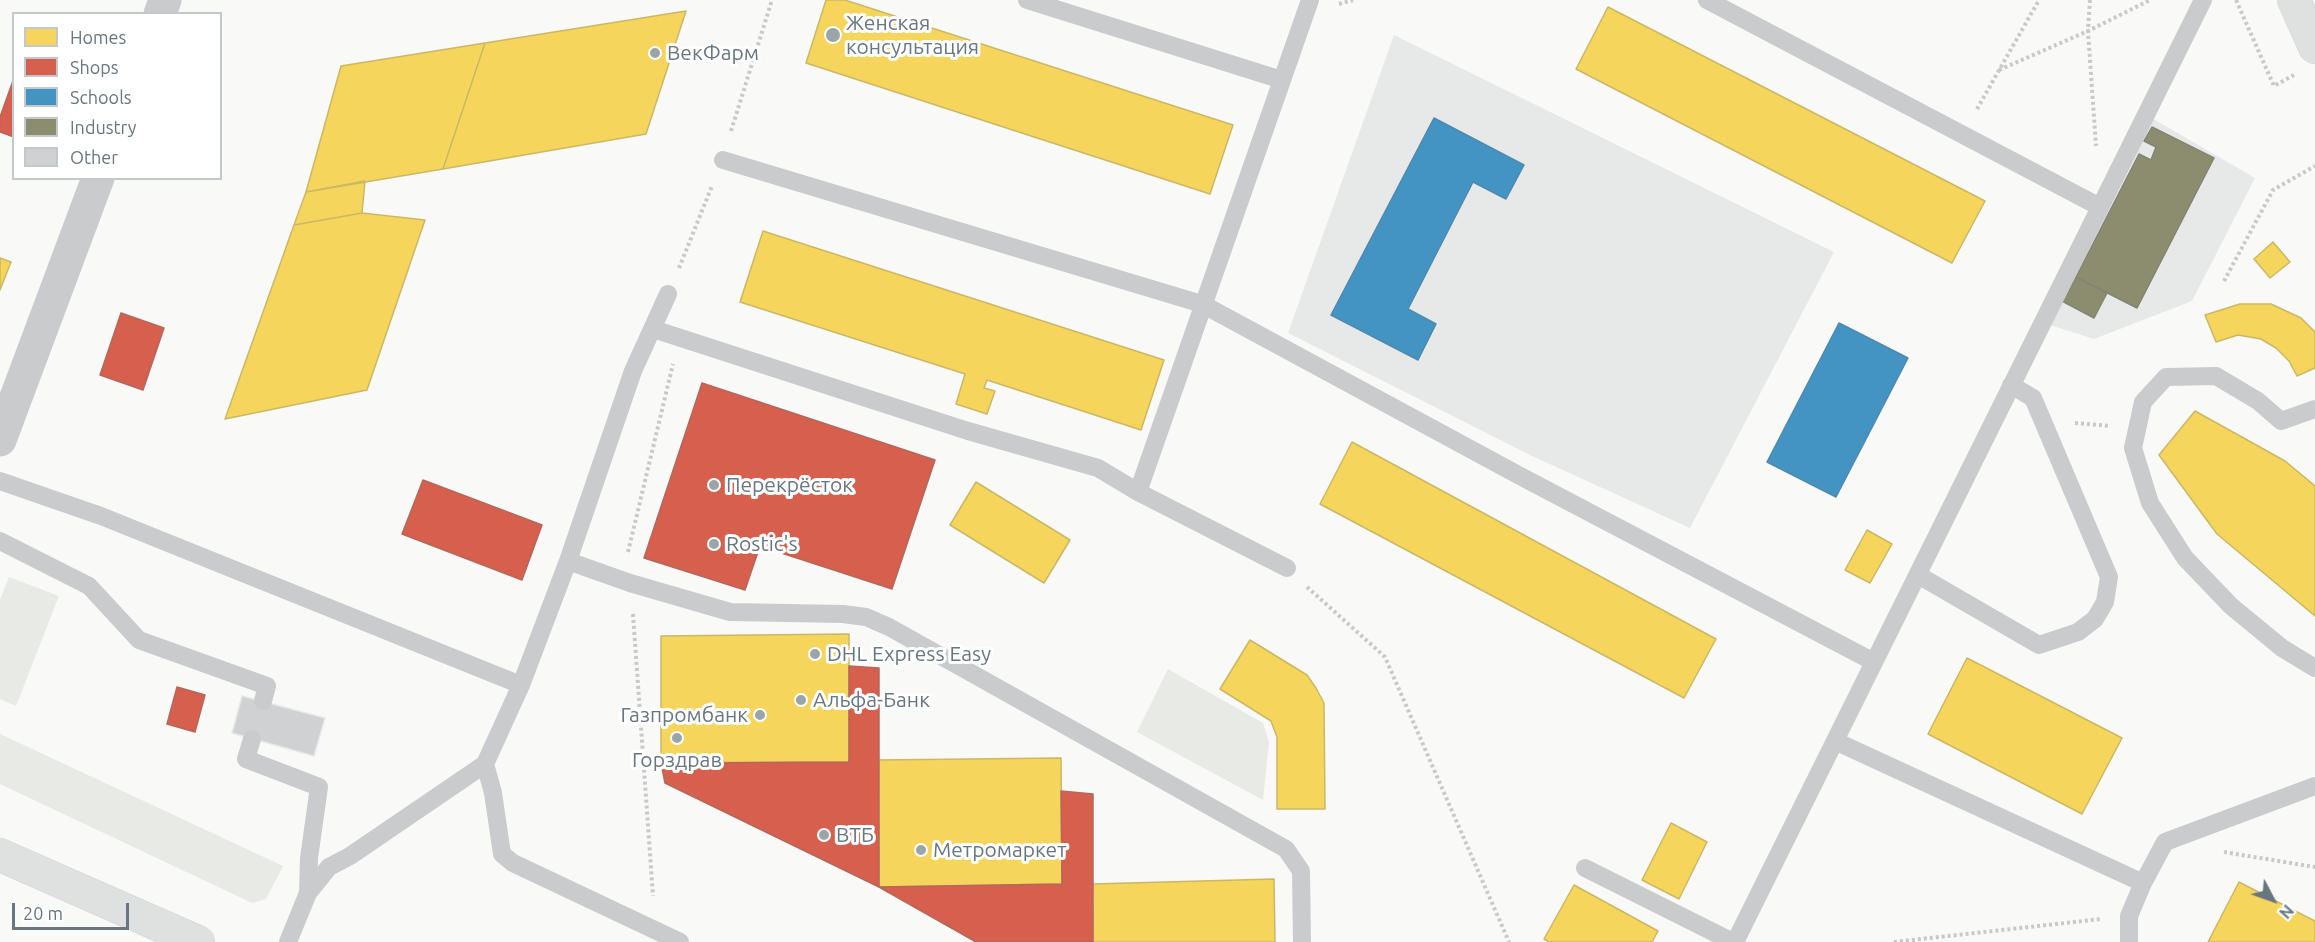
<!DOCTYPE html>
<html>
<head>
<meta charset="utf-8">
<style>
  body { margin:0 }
  #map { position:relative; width:2315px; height:942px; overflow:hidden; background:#f9f9f8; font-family:Ubuntu,sans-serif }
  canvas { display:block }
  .legend { position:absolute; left:12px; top:12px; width:210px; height:168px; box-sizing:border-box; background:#fff; border:2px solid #c2c8cc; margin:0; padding:8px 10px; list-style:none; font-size:18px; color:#67767f }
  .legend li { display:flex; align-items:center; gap:12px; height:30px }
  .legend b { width:30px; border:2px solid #c2c8cc }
  .north { position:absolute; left:2243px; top:870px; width:60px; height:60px; -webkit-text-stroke:4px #fff; paint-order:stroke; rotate:131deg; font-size:16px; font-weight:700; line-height:24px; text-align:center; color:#67767f }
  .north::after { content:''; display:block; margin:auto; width:21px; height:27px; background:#67767f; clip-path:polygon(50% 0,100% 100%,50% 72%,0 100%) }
  .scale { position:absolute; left:12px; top:903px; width:117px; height:27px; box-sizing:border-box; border:3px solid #67767f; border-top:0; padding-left:8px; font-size:18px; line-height:21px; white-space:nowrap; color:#67767f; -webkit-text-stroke:4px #fff; paint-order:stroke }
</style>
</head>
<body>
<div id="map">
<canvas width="2315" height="942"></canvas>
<ul class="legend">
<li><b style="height:16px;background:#f6d55c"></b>Homes</li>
<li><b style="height:16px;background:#d6604d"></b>Shops</li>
<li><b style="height:16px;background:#4393c3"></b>Schools</li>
<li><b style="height:16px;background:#8c8c6e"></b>Industry</li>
<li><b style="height:16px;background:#cfd1d2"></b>Other</li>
</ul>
<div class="north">N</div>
<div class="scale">20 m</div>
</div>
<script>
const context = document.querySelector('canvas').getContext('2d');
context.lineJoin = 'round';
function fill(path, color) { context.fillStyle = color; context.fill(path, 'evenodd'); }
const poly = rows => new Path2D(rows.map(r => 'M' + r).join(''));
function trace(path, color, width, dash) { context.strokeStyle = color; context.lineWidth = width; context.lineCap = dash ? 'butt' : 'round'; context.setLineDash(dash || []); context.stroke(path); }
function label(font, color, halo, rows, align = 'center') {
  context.font = font + ' Ubuntu,sans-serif'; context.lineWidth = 6; context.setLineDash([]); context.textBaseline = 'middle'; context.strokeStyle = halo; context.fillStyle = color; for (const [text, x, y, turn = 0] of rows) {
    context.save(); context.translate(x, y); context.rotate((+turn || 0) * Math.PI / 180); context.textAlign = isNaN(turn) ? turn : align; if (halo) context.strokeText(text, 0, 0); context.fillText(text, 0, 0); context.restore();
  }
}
fill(poly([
  [1394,35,1834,252,1690,528,1532,456,1288,333],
  [2152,118,2255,178,2192,301,2094,339,2047,324]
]), '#e7e9e8');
fill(poly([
  [9,577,59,596,16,706,0,699,0,600],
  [1168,669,1263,723,1269,742,1263,800,1137,732],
  [0,734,283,866,266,899,252,903,0,784]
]), '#e8eae6');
const homes = poly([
  [826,0,845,0,1233,125,1210,194,806,63,826,0],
  [1608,7,1985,201,1952,263,1576,69,1608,7],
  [686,11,646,134,443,169,485,43,686,11],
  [485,43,443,169,306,192,341,66,485,43],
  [365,181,362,213,294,225,306,192,365,181],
  [362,213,425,220,367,390,225,419,294,225,362,213],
  [763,231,1164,360,1141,430,987,380,984,388,995,391,987,414,956,404,965,374,740,302,763,231],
  [2273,242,2290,262,2270,278,2254,259,2273,242],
  [0,258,11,262,0,290,0,258],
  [2240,304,2271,304,2301,318,2315,332,2315,368,2297,376,2289,361,2276,348,2261,339,2238,335,2216,342,2205,315,2240,304],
  [2195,411,2285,461,2315,486,2315,616,2217,534,2159,455,2195,411],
  [1352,442,1716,639,1684,698,1320,504,1352,442],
  [976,482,1070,540,1044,583,950,525,976,482],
  [1867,530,1892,544,1870,583,1845,570,1867,530],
  [849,634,849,762,661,763,661,636,849,634],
  [1250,640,1307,675,1316,688,1324,703,1325,809,1277,809,1277,737,1271,721,1220,689,1250,640],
  [1967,658,2122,738,2082,814,1928,734,1967,658],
  [1061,758,1062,884,879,887,878,760,1061,758],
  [1671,823,1707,842,1679,899,1642,880,1671,823],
  [1274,879,1275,942,1093,942,1092,884,1274,879],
  [2239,882,2315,921,2315,942,2208,942,2239,882],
  [1574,885,1658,931,1652,942,1549,942,1544,939,1574,885]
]);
fill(homes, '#f6d55c');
trace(homes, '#cbb866', 1.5);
const shops = poly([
  [14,78,14,137,0,132,0,117,14,78],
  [121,313,164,328,143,390,100,375,121,313],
  [702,383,935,460,892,589,760,546,745,590,644,558,702,383],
  [423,480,542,525,522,580,402,534,423,480],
  [849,666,879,668,879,887,665,783,661,763,849,762,849,666],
  [177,687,205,695,195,732,167,724,177,687],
  [1061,791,1093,794,1093,942,976,942,879,887,1062,884,1061,791]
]);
fill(shops, '#d6604d');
trace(shops, '#b5675c', 1.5);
const schools = poly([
  [1434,118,1524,165,1506,199,1473,182,1408,309,1436,324,1418,360,1331,315,1434,118],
  [1839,323,1908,358,1836,497,1767,462,1839,323]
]);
fill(schools, '#4393c3');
trace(schools, '#4e8aaf', 1.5);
const industry = poly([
  [2152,127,2214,158,2137,308,2076,277,2139,154,2151,160,2156,147,2144,141,2152,127],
  [2076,277,2107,293,2094,318,2062,301,2076,277]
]);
fill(industry, '#8c8c6e');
trace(industry, '#818573', 1.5);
const building = poly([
  [242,696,325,718,314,756,232,733,242,696]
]);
fill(building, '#cfd1d2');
trace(building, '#e8e8e8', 1.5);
const secondary = poly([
  [2294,0,2315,47]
]);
const primary = poly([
  [0,855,198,942]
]);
trace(secondary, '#d4d5d5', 34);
trace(primary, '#d4d5d5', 34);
trace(poly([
  [2090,0,2088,31,2096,146],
  [2236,0,2274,86,2294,75],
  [1339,4,1353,0],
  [1999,70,2088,31,2150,0],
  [1977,109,2039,0],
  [731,131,772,0],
  [679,268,712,186],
  [2224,281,2273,190,2315,166],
  [2075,423,2110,426],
  [628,552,673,364],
  [1307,587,1385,657,1509,942],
  [633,614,653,896],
  [2224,852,2315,867],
  [1894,942,2101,919]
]), '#c8c9ca', 4, [3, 3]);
trace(poly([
  [1027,0,1282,80],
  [1707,0,2100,207],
  [723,160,1202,304,1522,477,1874,662],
  [653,329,968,431,1098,468,1138,492,1287,568],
  [2315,409,2281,421,2258,401,2216,376,2166,377,2143,402,2133,448,2150,503,2185,558,2231,606,2282,648,2315,668],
  [0,481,101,516,521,685],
  [1138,492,1310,0],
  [0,541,89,586,139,640,267,686,263,701],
  [568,561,630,583,730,612,843,614,866,617,889,627,1286,849,1301,871,1302,942],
  [1918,575,2039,645,2078,632,2095,619,2105,602,2109,577,2033,398,2011,385],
  [252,739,246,759,319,787,309,858,308,893],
  [1835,741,2143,883,2165,842,2315,786],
  [485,764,493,793,502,854,513,863,680,942],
  [1585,868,1733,942],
  [288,942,308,893,329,867,350,856,485,764,521,685,568,561,633,371,668,294],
  [1735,942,2203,0],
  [2129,942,2129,916,2143,883]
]), '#cacbcc', 18);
trace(poly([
  [160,14,165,0],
  [0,440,98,178]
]), '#cacbcc', 33);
trace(secondary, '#dfe0e0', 33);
trace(primary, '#dfe0e0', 33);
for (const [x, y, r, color] of [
  [833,35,8,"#9aa4a9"],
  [655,53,6,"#9aa4a9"],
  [714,485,6,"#9aa4a9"],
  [714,544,6,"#9aa4a9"],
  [815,654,6,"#9aa4a9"],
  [801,700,6,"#9aa4a9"],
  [760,715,6,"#9aa4a9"],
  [677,738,6,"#9aa4a9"],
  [824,835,6,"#9aa4a9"],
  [921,850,6,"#9aa4a9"]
]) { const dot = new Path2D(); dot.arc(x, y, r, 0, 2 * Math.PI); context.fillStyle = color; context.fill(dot); trace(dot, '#fff', 2); }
label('21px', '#67767f', '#fff', [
  ["Женская",846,23],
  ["консультация",846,47],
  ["ВекФарм",667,53],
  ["Перекрёсток",726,485],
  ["Rostic's",726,544],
  ["DHL Express Easy",827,654],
  ["Альфа-Банк",813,700],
  ["Газпромбанк",748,715,"right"],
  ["Горздрав",677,760,"center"],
  ["ВТБ",836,835],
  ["Метромаркет",933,850]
], 'left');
</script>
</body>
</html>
